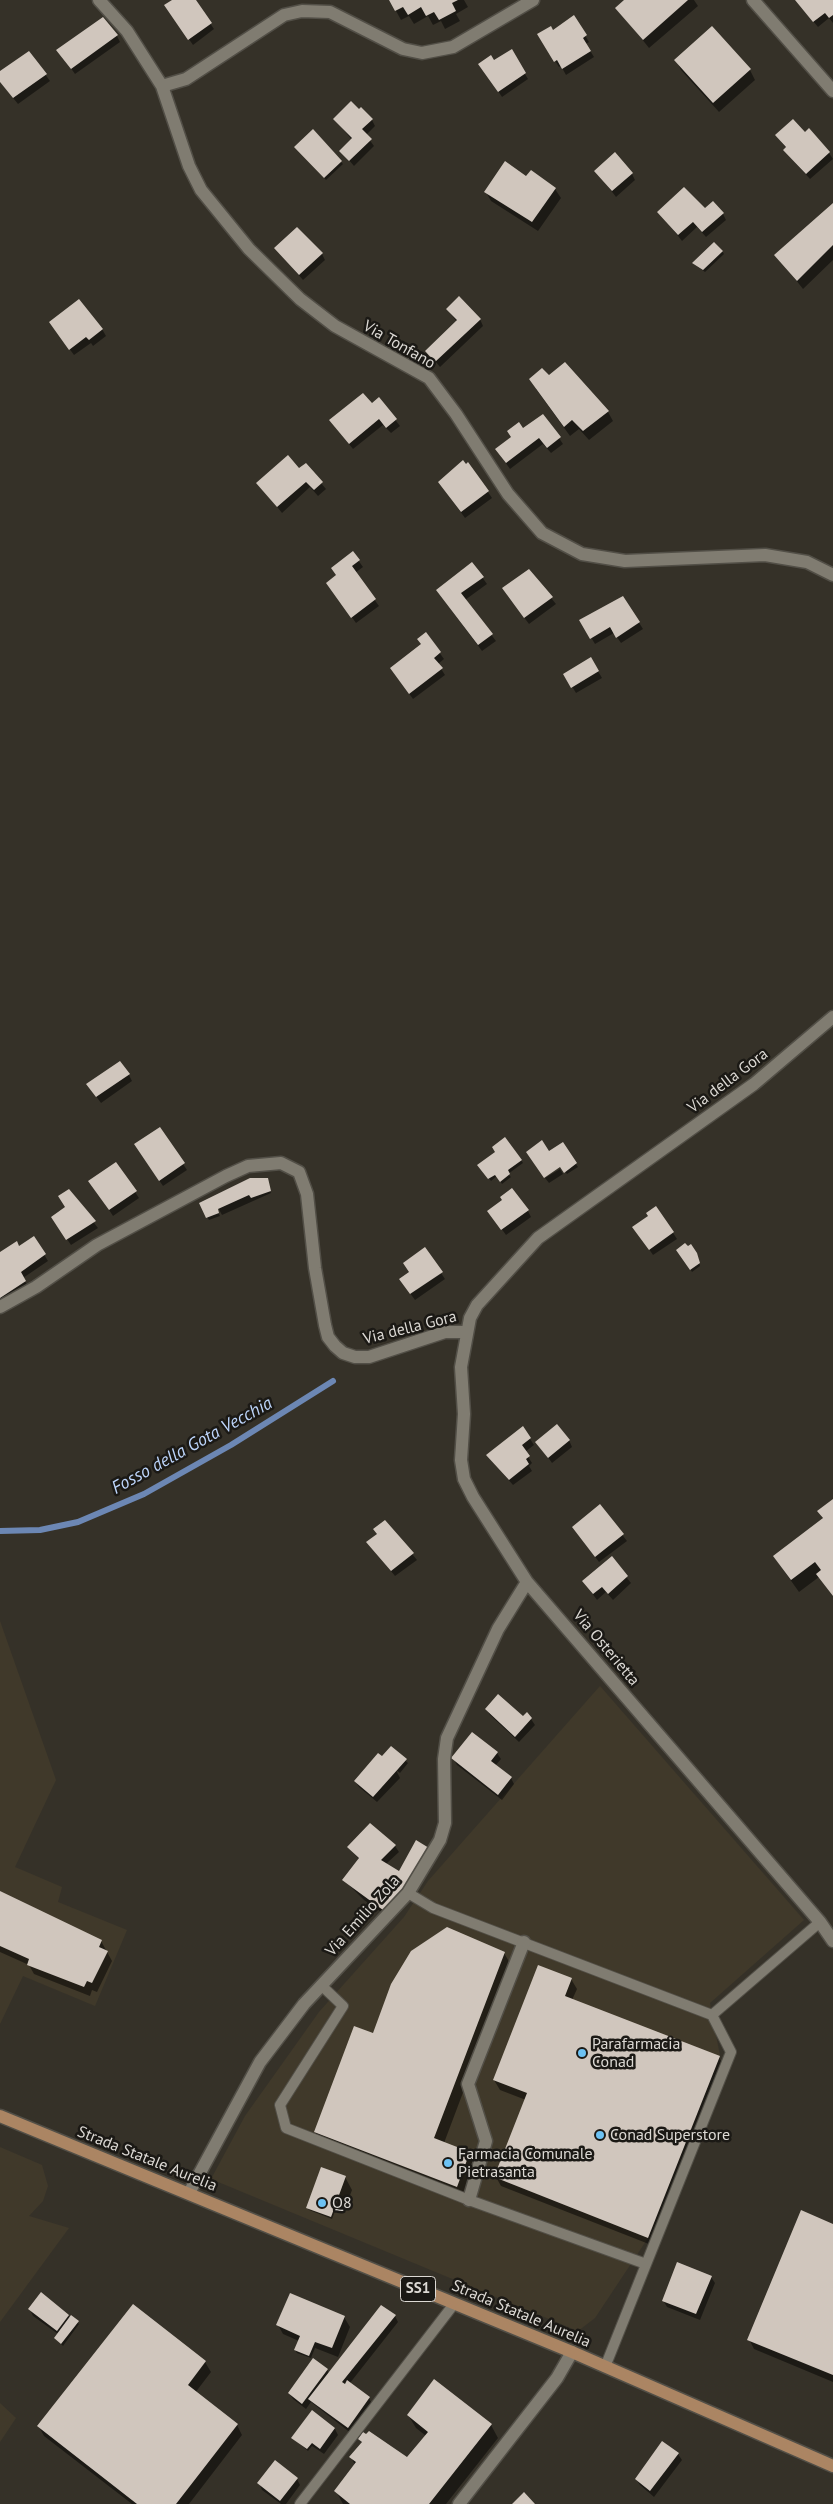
<!DOCTYPE html>
<html>
<head>
<meta charset="utf-8">
<style>
  body { margin:0 }
  canvas { display:block; background:#353128 }
</style>
</head>
<body>
<canvas width="833" height="2504"></canvas>
<script>
const context = document.querySelector('canvas').getContext('2d');
context.lineJoin = 'round';
function fill(path, color) { context.fillStyle = color; context.fill(path, 'evenodd'); }
const poly = rows => new Path2D(rows.map(r => 'M' + r).join(''));
function trace(path, color, width, dash) { context.strokeStyle = color; context.lineWidth = width; context.lineCap = dash ? 'butt' : 'round'; context.setLineDash(dash || []); context.stroke(path); }
function label(font, color, halo, rows, align = 'center') {
  context.font = font + ' "PT Sans",sans-serif'; context.lineWidth = 5; context.setLineDash([]); context.textBaseline = 'middle'; context.strokeStyle = halo; context.fillStyle = color; for (const [text, x, y, turn = 0] of rows) {
    context.save(); context.translate(x, y); context.rotate((+turn || 0) * Math.PI / 180); context.textAlign = isNaN(turn) ? turn : align; if (halo) context.strokeText(text, 0, 0); context.fillText(text, 0, 0); context.restore();
  }
}
fill(poly([
  [0,1621,56,1780,15,1867,62,1887,58,1902,127,1930,95,2006,23,1976,0,2024],
  [600,1686,804,1920,710,2003,720,2056,648,2238,595,2318,578,2331,211,2179,245,2116,319,2012,404,1917,428,1881],
  [0,2147,42,2165,48,2186,43,2201,29,2216,69,2228,0,2322],
  [0,2403,16,2418,0,2442]
]), '#40392a');
fill(poly([
  [174,0,194,0,214,29,193,45,179,25],
  [390,0,464,0,468,7,456,14,460,21,445,29,441,21,433,25,428,16,414,24,409,16,401,20],
  [626,0,694,0,698,6,649,48,617,8],
  [798,0,833,0,833,23,829,18,818,27,801,7],
  [574,17,589,42,586,44,594,57,566,75,561,66,559,67,539,35,553,32],
  [117,36,120,42,75,74,58,50],
  [511,51,528,79,502,97,484,70,493,61],
  [29,52,50,81,18,104,0,82,0,73],
  [676,60,750,70,755,80,719,112,681,70],
  [359,111,372,120,375,126,366,135,374,146,354,166,341,151,352,140,335,119],
  [805,133,829,153,833,159,810,179,789,156,786,148,776,135],
  [296,147,341,162,343,164,326,180],
  [596,171,632,174,635,180,616,197],
  [527,178,555,189,561,198,538,231,491,201,486,192],
  [833,205,833,260,803,289,776,255],
  [705,210,723,214,726,220,706,237,697,227,682,241,659,212],
  [275,248,322,254,325,260,303,280],
  [722,251,724,254,705,272,694,264],
  [447,309,480,319,483,326,440,367,427,351,457,322],
  [50,323,102,329,106,336,93,346,91,343,74,355],
  [549,377,608,412,613,421,589,440,579,429,570,436,536,389],
  [379,399,400,426,391,433,383,425,353,449,335,427],
  [523,430,559,438,563,444,551,453,543,444,510,469,500,455],
  [305,464,326,489,318,496,310,487,282,513,258,483,299,470],
  [443,488,488,492,492,498,465,518],
  [353,553,363,567,355,573,379,606,356,623,327,583,337,576],
  [472,563,487,584,465,600,496,641,482,651,437,591],
  [529,571,556,604,529,624,507,595],
  [623,597,643,629,621,643,614,633,595,644,581,621],
  [426,634,444,659,438,664,445,675,413,699,391,669,422,645],
  [591,659,602,678,576,693,565,675],
  [129,1075,132,1081,101,1103,87,1084],
  [562,1144,578,1167,567,1174,549,1153],
  [139,1151,183,1164,187,1170,163,1186],
  [521,1160,523,1163,508,1174,511,1177,502,1184,497,1176,491,1181,481,1168],
  [560,1169,563,1174,549,1183,545,1178],
  [268,1183,271,1193,222,1215,215,1202,213,1203,220,1216,209,1220,200,1204],
  [94,1187,135,1192,139,1198,113,1216],
  [69,1191,98,1228,71,1245,56,1223,66,1208],
  [656,1207,677,1239,653,1255,638,1233],
  [528,1211,531,1217,506,1235,493,1217],
  [34,1238,48,1261,23,1278,29,1288,0,1304,0,1258],
  [678,1250,698,1257,700,1266,692,1272],
  [441,1273,445,1279,415,1300,404,1285],
  [523,1428,534,1445,525,1452,532,1463,529,1466,532,1471,513,1485,492,1461],
  [569,1440,572,1447,552,1463,537,1442],
  [833,1501,833,1596,819,1577,799,1592,774,1557,823,1519,819,1512],
  [600,1506,627,1541,599,1562,573,1528],
  [385,1521,417,1560,395,1576,372,1548],
  [611,1558,631,1583,613,1600,606,1592,597,1600,583,1581],
  [486,1709,531,1719,535,1725,519,1742,490,1715],
  [391,1748,408,1763,400,1773,396,1770,400,1778,377,1802,359,1787,355,1781,387,1762],
  [497,1753,501,1759,495,1766,511,1778,514,1784,502,1800,457,1765,453,1758],
  [395,1846,399,1852,386,1864,387,1916,364,1900,344,1880,359,1859,348,1847],
  [0,1893,101,1941,112,1961,97,1992,92,1990,90,1996,34,1974,29,1965,0,1952],
  [504,1953,511,1965,444,2143,469,2153,476,2165,464,2198,323,2145,315,2132,373,2035],
  [571,1979,577,1989,572,2000,719,2057,724,2067,654,2246,501,2186,496,2177,526,2100,500,2090,494,2080],
  [345,2177,352,2190,345,2209,337,2206,332,2219,309,2210,307,2207],
  [833,2225,833,2382,754,2349,749,2339],
  [711,2277,715,2283,700,2320,667,2307,663,2300],
  [133,2305,205,2362,211,2372,195,2393,237,2425,242,2435,189,2504,132,2504,44,2436,39,2427],
  [30,2310,68,2316,79,2324,63,2346,55,2338,58,2334,33,2316],
  [395,2316,398,2322,350,2383,369,2398,372,2404,352,2434,311,2402,306,2409,293,2399,289,2393,327,2370,329,2373],
  [344,2317,350,2327,338,2357,315,2348,311,2358,297,2353,295,2350,299,2341,283,2334,278,2325],
  [312,2412,335,2429,338,2435,324,2454,312,2446,308,2451,293,2438],
  [408,2415,491,2425,498,2438,446,2504,343,2504,336,2491,355,2465,351,2457,362,2443,359,2439,407,2459,426,2436,416,2428],
  [678,2454,682,2460,654,2497,640,2485,636,2479],
  [297,2479,300,2485,286,2504,281,2504,262,2490,259,2483]
]), '#0007');
trace(poly([
  [0,1531,40,1530,78,1522,144,1494,231,1445,333,1381]
]), '#6c87b4', 6);
fill(poly([
  [172,0,196,0,212,23,188,40,164,5],
  [389,0,458,0,452,3,456,11,439,20,434,12,426,16,421,7,408,15,403,7,395,11],
  [624,0,688,0,643,40,615,8],
  [795,0,833,0,833,15,829,18,825,13,813,22],
  [574,15,587,35,583,38,591,51,562,69,557,60,554,62,537,34,551,26,553,30],
  [103,17,118,35,71,69,56,50],
  [712,26,751,69,713,103,674,60],
  [512,49,526,73,498,92,478,64,491,55,494,60],
  [29,51,47,74,13,98,0,82,0,71],
  [351,101,359,109,361,107,373,119,362,129,372,139,349,161,339,151,352,138,333,119],
  [793,119,805,132,809,128,830,152,806,174,783,150,786,147,775,135],
  [313,129,342,161,324,178,294,147],
  [615,152,633,173,612,191,594,171],
  [505,161,526,176,531,170,556,188,532,222,484,192],
  [684,187,705,208,713,201,724,213,702,232,693,222,678,235,657,212],
  [833,203,833,245,797,281,774,255],
  [297,227,323,253,299,275,274,248],
  [714,242,723,251,703,270,692,263],
  [459,296,481,319,435,362,425,351,457,320,446,309],
  [79,299,103,329,89,340,86,337,69,350,49,322],
  [565,362,609,411,583,431,572,420,564,427,529,379,542,368,549,375],
  [363,393,372,403,379,397,397,419,386,428,379,419,349,444,329,420],
  [543,414,561,437,547,448,539,438,506,463,495,449,511,437,507,431,519,422,523,428],
  [288,455,299,468,306,463,323,482,314,490,306,482,277,507,256,483],
  [463,460,466,464,468,462,489,491,461,512,438,482],
  [353,551,360,560,352,566,376,599,351,618,326,583,336,575,331,568],
  [472,562,484,577,461,593,493,634,478,645,436,590],
  [529,569,553,597,524,618,502,588],
  [623,596,640,622,616,638,610,627,590,639,579,620],
  [426,632,441,652,434,658,443,668,409,694,390,668,421,644,417,639],
  [591,657,599,671,571,688,563,674],
  [120,1061,130,1074,96,1097,86,1084],
  [160,1127,185,1163,159,1181,134,1144],
  [505,1137,522,1160,508,1170,510,1174,500,1182,495,1175,488,1179,477,1165,495,1152,492,1147],
  [542,1140,549,1151,563,1142,577,1163,564,1173,560,1167,544,1178,526,1152],
  [116,1162,137,1191,109,1210,88,1181],
  [250,1178,268,1178,271,1191,251,1198,249,1195,218,1209,219,1213,206,1218,199,1203],
  [512,1188,529,1210,501,1230,487,1211,502,1200,500,1197],
  [69,1189,96,1221,66,1240,51,1217,65,1207,58,1196],
  [656,1206,674,1232,649,1250,632,1227,648,1216,646,1213],
  [34,1236,46,1254,21,1272,26,1281,0,1298,0,1252,17,1241,19,1246],
  [685,1243,688,1246,691,1244,697,1253,700,1263,690,1270,676,1250],
  [425,1247,443,1272,410,1294,399,1279,409,1272,403,1263],
  [557,1424,570,1440,548,1458,535,1442],
  [523,1426,531,1438,522,1445,530,1456,526,1459,529,1464,509,1480,486,1455],
  [833,1499,833,1596,816,1574,821,1570,815,1562,791,1580,773,1556,823,1518,817,1511],
  [600,1504,624,1534,595,1557,572,1527],
  [385,1520,414,1553,391,1571,366,1542,377,1534,373,1529],
  [612,1556,628,1576,608,1594,602,1587,593,1594,582,1581],
  [498,1694,523,1716,527,1712,532,1718,515,1737,485,1709],
  [472,1732,498,1752,491,1761,512,1777,498,1795,451,1758],
  [391,1746,407,1759,373,1797,354,1781,378,1753,382,1756],
  [370,1823,396,1845,381,1860,399,1871,416,1840,429,1848,399,1896,383,1910,342,1880,359,1858,347,1847],
  [0,1891,102,1940,99,1947,108,1951,92,1983,87,1981,84,1987,27,1965,29,1959,0,1946],
  [447,1927,505,1952,434,2138,470,2152,457,2187,314,2132,354,2026,373,2033,391,1984,411,1951],
  [538,1965,572,1978,565,1996,720,2056,648,2238,494,2177,527,2093,493,2080],
  [321,2167,346,2176,331,2217,306,2208],
  [801,2210,833,2224,833,2375,747,2340],
  [677,2262,712,2276,696,2314,662,2301],
  [41,2292,69,2315,57,2331,28,2309],
  [290,2293,345,2316,332,2348,315,2342,309,2356,294,2350,300,2336,276,2325],
  [133,2304,206,2361,188,2385,238,2424,176,2504,137,2504,37,2426],
  [381,2305,396,2315,342,2382,345,2384,347,2380,370,2397,348,2428,308,2399],
  [71,2315,79,2321,61,2344,54,2338],
  [313,2358,328,2369,302,2404,288,2393],
  [434,2379,492,2424,429,2504,350,2504,334,2491,356,2462,349,2457,362,2442,358,2439,363,2432,366,2434,369,2431,407,2457,428,2432,407,2415],
  [312,2410,335,2428,320,2449,312,2443,307,2449,291,2438],
  [662,2441,679,2453,650,2491,635,2479],
  [275,2460,298,2478,280,2501,257,2483],
  [524,2492,535,2504,512,2504]
]), '#d0c6bd');
const lane = poly([
  [408,1893,433,1908,712,2015],
  [321,1985,343,2006,280,2105,286,2128,469,2200,646,2264],
  [605,2367,731,2052,712,2015,820,1922],
  [300,2504,454,2304]
]);
const street = poly([
  [99,0,127,31,162,86,189,166,201,190,249,249,300,299,335,326,429,378,456,414,508,494,542,533,582,554,625,561,765,555,807,562,833,575],
  [753,0,833,91],
  [162,86,186,79,284,15,302,11,330,12,403,49,422,53,453,47,533,0],
  [833,1017,754,1084,538,1238,477,1305,470,1318,461,1367,464,1414,461,1460,464,1479,473,1497,527,1582,820,1922,833,1941],
  [0,1307,36,1287,97,1245,226,1176,248,1166,281,1163,299,1172,307,1194,315,1268,325,1325,328,1337,335,1346,343,1353,355,1357,369,1357,445,1332,466,1332],
  [189,2193,260,2062,304,2004,408,1893,440,1840,445,1823,444,1759,447,1738,498,1629,527,1582],
  [469,2200,486,2141,468,2084,524,1942],
  [459,2504,557,2378,572,2352]
]);
const primary = poly([
  [0,2116,572,2352,833,2466]
]);
trace(lane, '#524f47', 12);
trace(street, '#524f47', 15);
trace(primary, '#524f47', 15);
trace(lane, '#807c71', 10);
trace(street, '#807c71', 12);
trace(primary, '#ab8563', 12);
for (const [x, y, r, color] of [
  [582,2053,5,"#6dc2f3"],
  [600,2135,5,"#6dc2f3"],
  [448,2163,5,"#6dc2f3"],
  [322,2203,5,"#6dc2f3"]
]) { const dot = new Path2D(); dot.arc(x, y, r, 0, 2 * Math.PI); context.fillStyle = color; context.fill(dot); trace(dot, '#1b1915', 2); }
for (const [x, y, w] of [
  [418,2289,35]
]) { const box = new Path2D(); box.roundRect(x - w / 2, y - 12.5, w, 25, 4); context.fillStyle = '#1b1915'; context.fill(box); trace(box, '#dcd9d4', 1); }
label('bold 15px', '#dcd9d4', null, [
  ["SS1",418,2289]
]);
label('16px', '#dcd9d4', '#1b1915', [
  ["Via Tonfano",399,345,30],
  ["Via della Gora",728,1081,-37],
  ["Via della Gora",410,1328,-14],
  ["Via Osterietta",606,1648,50],
  ["Via Emilio Zola",363,1916,-48],
  ["Strada Statale Aurelia",147,2159,22],
  ["Strada Statale Aurelia",521,2314,23]
]);
label('16px', '#dcd9d4', '#1b1915', [
  ["Parafarmacia",592,2044],
  ["Conad",592,2062],
  ["Conad Superstore",610,2135],
  ["Farmacia Comunale",458,2154],
  ["Pietrasanta",458,2172],
  ["Q8",332,2203]
], 'left');
label('italic 18px', '#bdd5fb', '#1b1915', [
  ["Fosso della Gota Vecchia",192,1446,-29]
]);
</script>
</body>
</html>
